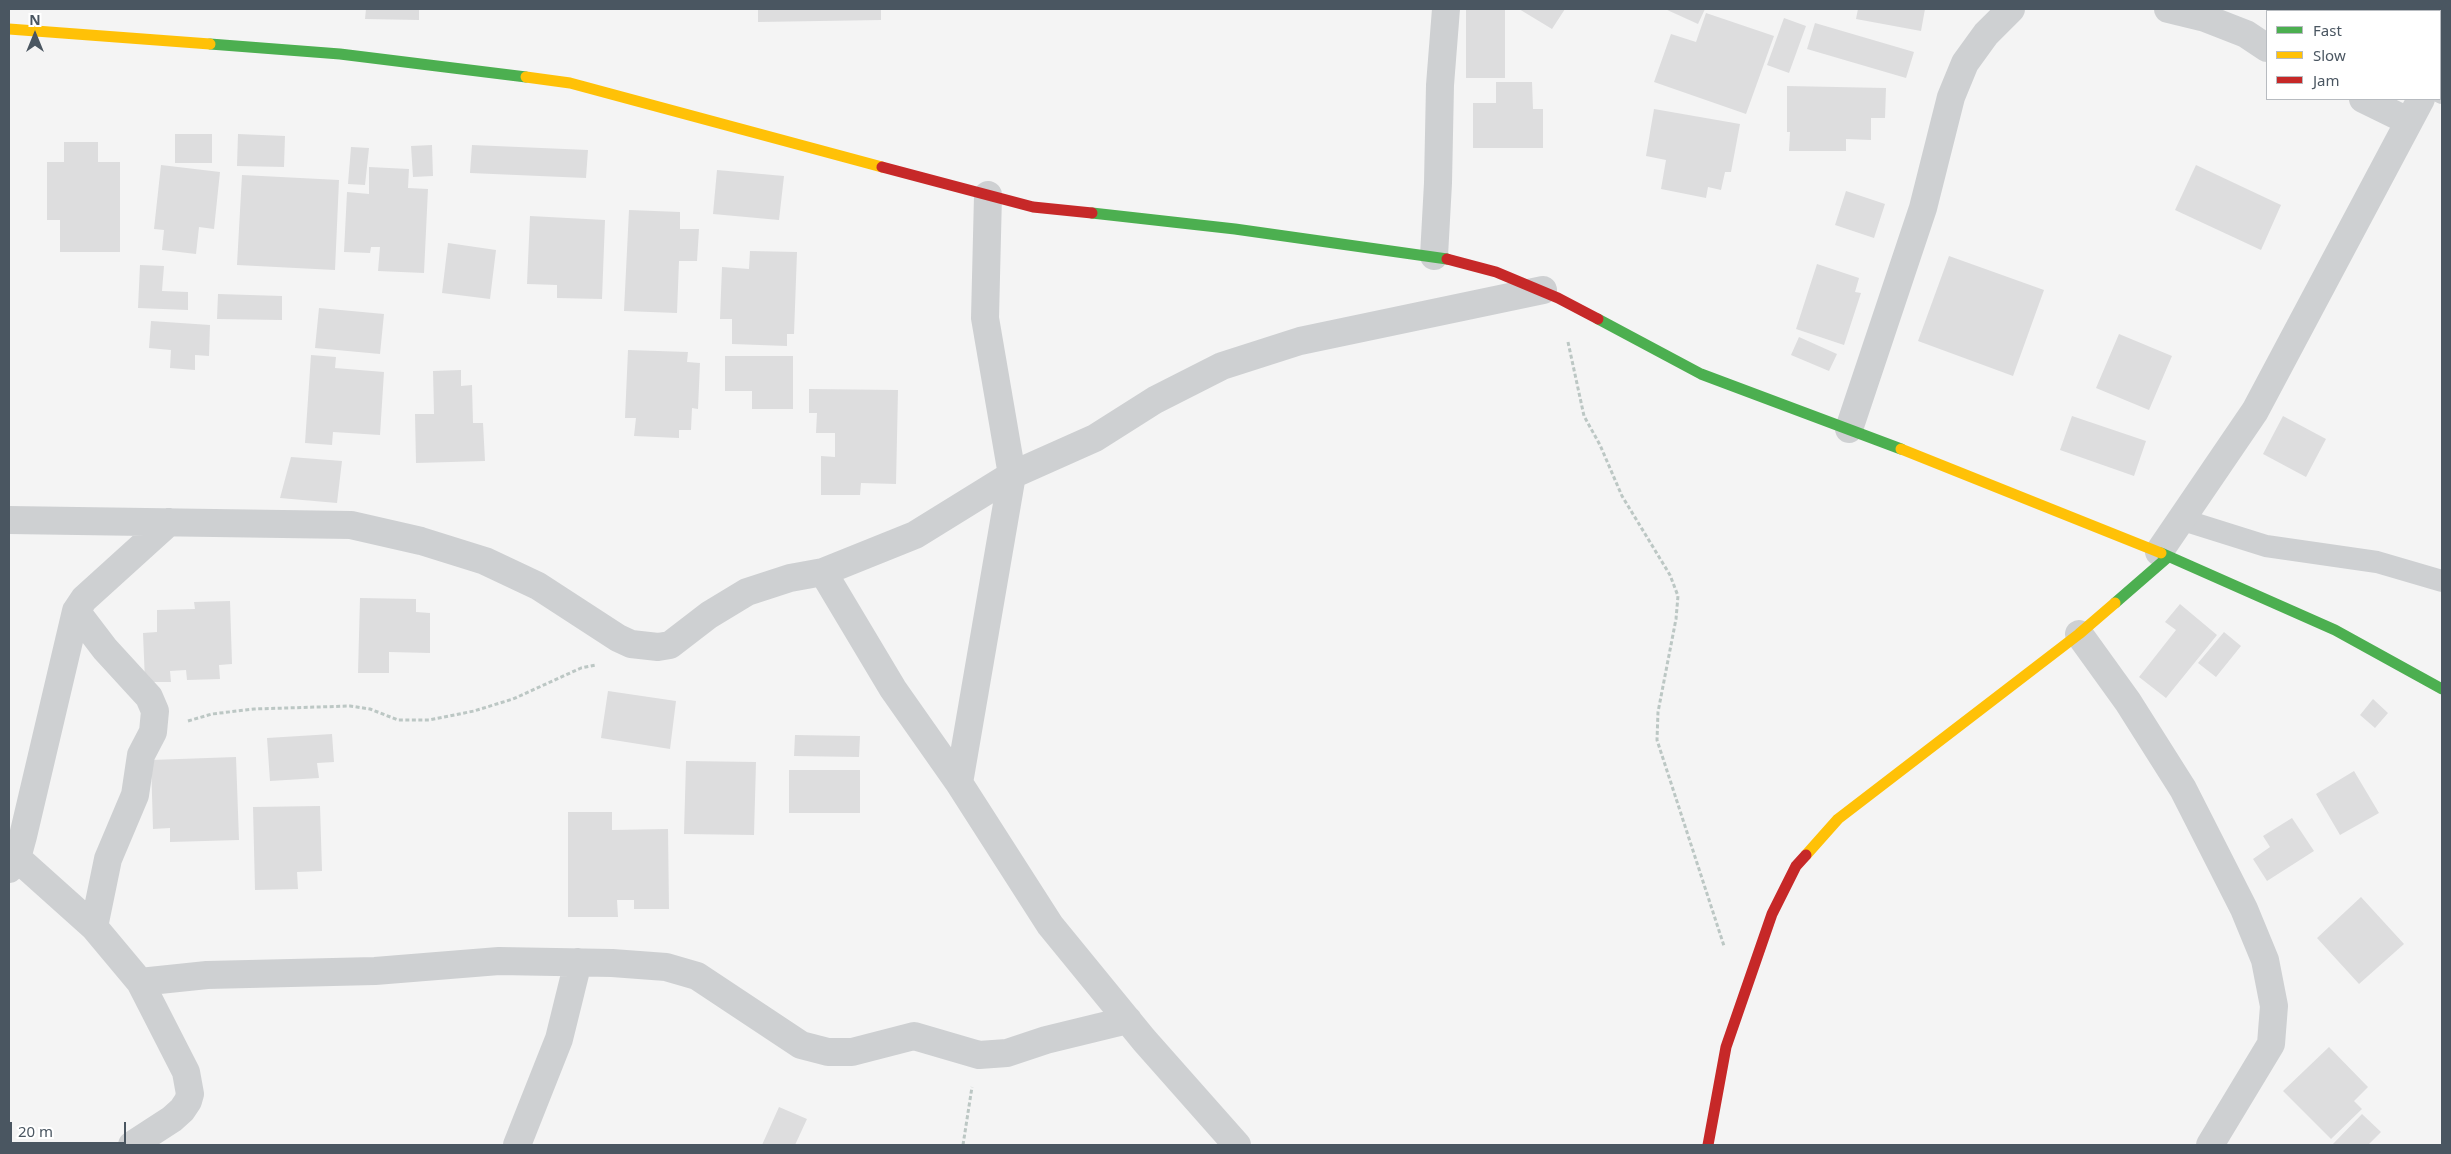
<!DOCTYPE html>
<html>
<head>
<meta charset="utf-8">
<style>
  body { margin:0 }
  #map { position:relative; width:2451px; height:1154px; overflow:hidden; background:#f4f4f4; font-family:"Noto Sans",sans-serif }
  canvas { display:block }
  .frame { position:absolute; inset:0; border:10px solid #4a5661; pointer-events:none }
  .legend { position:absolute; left:2266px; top:10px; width:175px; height:90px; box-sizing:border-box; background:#fff; border:1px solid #b7bbc0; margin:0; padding:6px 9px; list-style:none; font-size:15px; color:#4a5661 }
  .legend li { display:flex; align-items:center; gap:10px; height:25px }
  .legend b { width:25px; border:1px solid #b7bbc0 }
  .north { position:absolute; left:10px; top:10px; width:50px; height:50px; -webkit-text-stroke:4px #fff; paint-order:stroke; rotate:0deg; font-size:14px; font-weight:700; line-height:20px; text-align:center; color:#4a5661 }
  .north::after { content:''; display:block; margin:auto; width:18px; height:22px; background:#4a5661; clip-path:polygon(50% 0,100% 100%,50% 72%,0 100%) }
  .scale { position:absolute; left:10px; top:1122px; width:116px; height:22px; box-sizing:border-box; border:2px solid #4a5661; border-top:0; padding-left:6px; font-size:15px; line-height:18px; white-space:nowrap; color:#4a5661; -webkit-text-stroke:4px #fff; paint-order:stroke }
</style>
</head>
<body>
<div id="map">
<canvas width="2451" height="1154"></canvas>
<div class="frame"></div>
<ul class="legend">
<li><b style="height:6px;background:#4caf50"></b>Fast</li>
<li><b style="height:6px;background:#ffc107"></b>Slow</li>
<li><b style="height:6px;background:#c62828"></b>Jam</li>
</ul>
<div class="north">N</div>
<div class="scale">20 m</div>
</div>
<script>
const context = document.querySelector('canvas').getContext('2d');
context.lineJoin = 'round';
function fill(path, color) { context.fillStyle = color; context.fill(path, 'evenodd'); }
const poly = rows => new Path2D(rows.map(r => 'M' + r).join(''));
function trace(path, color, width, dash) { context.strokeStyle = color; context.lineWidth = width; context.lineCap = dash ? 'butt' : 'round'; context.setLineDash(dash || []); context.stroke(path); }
fill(poly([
  [366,9,419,9,419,20,365,19],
  [758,9,881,9,881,20,758,22],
  [1466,9,1505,9,1505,78,1466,78],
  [1519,9,1565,9,1552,29],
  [1665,9,1705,9,1698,24],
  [1858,9,1925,9,1921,31,1856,19],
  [1706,13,1774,36,1746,114,1654,82,1671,34,1696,42],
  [1784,18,1806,26,1789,73,1767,65],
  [1815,23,1914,52,1906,78,1807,49],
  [1496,82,1532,82,1533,109,1543,109,1543,148,1473,148,1473,103,1496,103],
  [1787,86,1886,88,1885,118,1871,118,1871,140,1846,139,1846,151,1789,151,1790,132,1787,132],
  [1654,109,1740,124,1731,172,1725,172,1721,190,1708,187,1706,198,1661,189,1666,160,1646,156],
  [175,134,212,134,212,163,175,163],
  [238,134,285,136,284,167,237,166],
  [64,142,98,142,98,162,120,162,120,252,60,252,60,220,47,220,47,162,64,162],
  [432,145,433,176,413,177,411,146],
  [472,145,588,150,586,178,470,173],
  [351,147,369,148,365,185,348,184],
  [161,165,220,172,214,229,199,227,196,254,162,250,164,230,154,229],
  [2196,165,2281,205,2261,250,2175,210],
  [369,167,409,169,408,188,428,189,424,273,378,271,380,247,371,247,370,253,344,252,347,192,369,194],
  [717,170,784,176,779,220,713,214],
  [242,175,339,180,335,270,237,265],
  [1846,191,1885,204,1874,238,1835,225],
  [629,210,680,212,680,229,699,229,697,261,679,261,677,313,624,311],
  [530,216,605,220,602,299,557,298,557,285,527,284],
  [448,243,496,250,490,299,442,293],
  [750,251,797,252,794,334,787,334,787,346,732,344,732,319,720,319,722,267,749,269],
  [1949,256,2044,290,2013,376,1918,341],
  [1817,264,1859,278,1855,292,1861,293,1844,345,1796,329],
  [140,265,164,266,162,291,188,292,188,310,138,308],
  [218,294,282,296,282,320,217,319],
  [319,308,384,314,380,354,315,348],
  [151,321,210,325,209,356,195,355,195,370,170,368,171,350,149,348],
  [2119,334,2172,356,2149,410,2096,388],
  [1799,337,1837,354,1829,371,1791,355],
  [628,350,688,352,687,362,700,363,698,409,692,408,691,430,679,430,679,438,634,436,636,418,625,418],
  [311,355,336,357,335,368,384,372,380,435,333,432,332,445,305,443],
  [725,356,793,356,793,409,752,409,752,391,725,391],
  [461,370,461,386,472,385,473,423,483,423,485,461,416,463,415,414,434,414,433,371],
  [809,389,898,390,896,484,861,483,860,495,821,495,821,456,835,457,835,433,816,433,817,413,809,413],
  [2072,416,2146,441,2134,476,2060,450],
  [2283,416,2326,439,2306,477,2263,454],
  [291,457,342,461,337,503,280,498],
  [360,598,416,599,416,612,430,613,430,653,389,652,389,673,358,673],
  [230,601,232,664,219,665,220,679,187,680,186,670,170,671,171,682,145,682,143,633,157,632,157,610,195,609,194,602],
  [2180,604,2217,635,2166,698,2139,677,2176,630,2165,622],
  [2224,632,2241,646,2216,677,2198,663],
  [608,691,676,701,670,749,601,738],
  [2373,699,2388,713,2375,728,2360,715],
  [332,734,334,762,317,763,319,778,270,781,267,738],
  [795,735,860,736,859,757,794,756],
  [236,757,239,840,170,842,170,828,153,829,151,760],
  [686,761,756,762,754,835,684,834],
  [789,770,860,770,860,813,789,813],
  [2354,771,2379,813,2340,835,2316,794],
  [320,806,322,871,297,872,298,889,255,890,253,807],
  [568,812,612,812,612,830,668,829,669,909,634,909,634,900,617,900,618,917,568,917],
  [2292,818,2314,851,2267,881,2253,859,2270,847,2263,836],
  [2361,897,2404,944,2359,984,2317,938],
  [2329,1047,2368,1087,2354,1101,2362,1109,2331,1139,2283,1091],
  [779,1107,807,1119,795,1145,762,1145],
  [2362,1114,2381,1132,2368,1145,2332,1145]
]), '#ddddde');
trace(poly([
  [1568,342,1584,416,1600,445,1622,496,1670,575,1678,596,1676,619,1658,712,1657,740,1724,946],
  [188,721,212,714,254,709,350,706,370,709,398,720,429,720,474,711,513,699,581,668,596,665],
  [963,1145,972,1087]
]), '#bcc7c4', 3, [4, 2.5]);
trace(poly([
  [2440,92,2442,93],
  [2180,519,2266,546,2377,562,2442,581]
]), '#ced0d2', 22);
trace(poly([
  [2168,9,2205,18,2246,34,2267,48],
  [2440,68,2442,64],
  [2363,99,2408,121],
  [1434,256,1438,183,1440,85,1446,9],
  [1849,429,1923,208,1951,97,1965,63,1986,34,2011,9],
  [9,520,351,525,421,541,485,561,538,586,618,638,631,644,658,647,670,645,709,615,747,592,790,578,823,572,915,535,1012,475,1095,438,1155,400,1222,366,1300,341,1543,290],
  [2159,552,2255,411,2421,99],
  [823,572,893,689,959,783,1050,925,1144,1040,1237,1145],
  [76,611,105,649,149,697,155,711,153,732,141,755,135,795,108,859,94,927],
  [2079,634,2128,702,2183,789,2244,909,2265,960,2274,1006,2271,1044,2210,1145],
  [959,783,1012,475,985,318,988,195],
  [17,858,94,927,140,982,186,1072,190,1094,188,1101,182,1110,172,1119,132,1145],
  [9,869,17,858,23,836,76,611,84,599,169,522],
  [140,982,207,975,375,971,499,961,612,963,666,967,697,976,801,1045,828,1052,852,1052,914,1036,979,1055,1007,1053,1046,1040,1128,1020],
  [517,1145,559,1039,578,962]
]), '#ced0d2', 28);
trace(poly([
  [210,44,340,54,526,77],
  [1092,213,1235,229,1447,259],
  [1598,319,1701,374,1901,449],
  [2161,553,2335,630,2442,689],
  [2115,603,2168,557]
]), '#4caf50', 11);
trace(poly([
  [9,29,210,44],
  [526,77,570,83,882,167],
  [1901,449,2161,553],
  [1806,855,1838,819,2079,634,2115,603]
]), '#ffc107', 11);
trace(poly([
  [882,167,1033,207,1092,213],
  [1447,259,1496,272,1558,298,1598,319],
  [1708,1145,1726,1047,1772,914,1796,866,1806,855]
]), '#c62828', 11);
</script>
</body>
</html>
